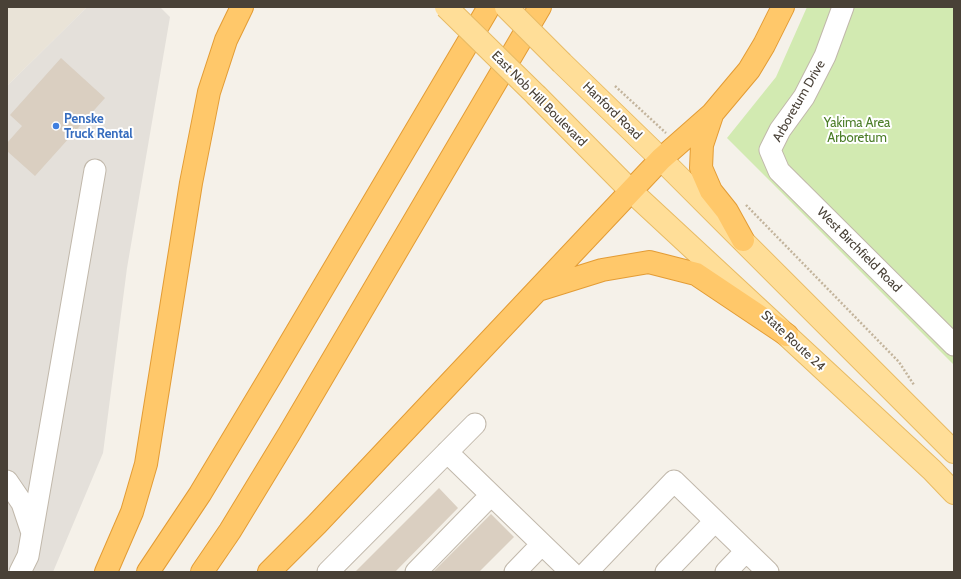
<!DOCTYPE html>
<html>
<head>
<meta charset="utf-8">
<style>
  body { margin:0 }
  #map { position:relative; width:961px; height:579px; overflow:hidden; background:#f5f1e9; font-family:Cabin,sans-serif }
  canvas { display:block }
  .frame { position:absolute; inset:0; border:8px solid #494137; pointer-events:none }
</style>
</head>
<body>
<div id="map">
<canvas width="961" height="579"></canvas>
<div class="frame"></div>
</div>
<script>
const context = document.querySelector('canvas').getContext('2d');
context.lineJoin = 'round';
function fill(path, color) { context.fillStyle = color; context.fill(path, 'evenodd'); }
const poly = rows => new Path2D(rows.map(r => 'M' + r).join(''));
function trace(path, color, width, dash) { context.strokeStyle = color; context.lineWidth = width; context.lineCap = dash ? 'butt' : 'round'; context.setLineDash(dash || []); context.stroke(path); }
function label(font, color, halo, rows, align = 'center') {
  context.font = font + ' Cabin,sans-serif'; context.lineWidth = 4; context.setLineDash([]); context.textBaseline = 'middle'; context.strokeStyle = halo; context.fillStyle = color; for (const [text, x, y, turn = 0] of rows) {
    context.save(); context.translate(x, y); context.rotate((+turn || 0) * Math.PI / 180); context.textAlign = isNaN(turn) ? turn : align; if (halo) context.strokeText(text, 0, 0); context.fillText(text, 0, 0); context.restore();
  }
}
fill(poly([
  [7,7,87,7,7,86]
]), '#e9e3d7');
fill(poly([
  [87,7,160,7,170,17,127,268,103,453,53,572,7,572,7,86]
]), '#e4e0da');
fill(poly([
  [807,7,954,7,954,365,727,138,776,77]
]), '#d2eab1');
fill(poly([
  [61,58,105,98,35,176,7,151,7,143,22,126,10,115],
  [439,488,458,508,395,572,355,572],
  [491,514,514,537,479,572,433,572]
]), '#dacfc1');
const minor = poly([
  [843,7,825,56,804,97,780,130,770,150,779,171,954,345],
  [447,452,542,544],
  [7,481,22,503,32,533,28,556,20,572],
  [32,533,95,170],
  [328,572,475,424],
  [416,572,491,495],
  [515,572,542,544,571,572],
  [587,572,674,481,768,572],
  [666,572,715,521],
  [726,572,746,551]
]);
const major = poly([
  [562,63,661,159,954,452],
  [537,96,631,191,932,470,954,493]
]);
const highway = poly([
  [712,115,702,145,701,168,711,191,727,211,743,240],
  [538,290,602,270,649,262,696,274,787,335],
  [106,572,132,512,146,464,191,183,209,92,226,40,242,7],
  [148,572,200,494,272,374,489,7],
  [202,572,230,531,289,434,540,7],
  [269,572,317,524,661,159,712,114,749,70,764,45,783,7]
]);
trace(minor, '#c1b8ab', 23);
trace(major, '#e8bb64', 24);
trace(highway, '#e39c35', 24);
trace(poly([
  [615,86,666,133],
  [746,205,899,362,914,385]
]), '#c3b49c', 2.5, [2, 2]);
trace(minor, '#fff', 21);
trace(major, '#ffde98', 22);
trace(highway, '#ffc86a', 22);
const majorBridge = poly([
  [446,7,537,96],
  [506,7,562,63]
]);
trace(majorBridge, '#e8bb64', 24, []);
trace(majorBridge, '#ffde98', 22);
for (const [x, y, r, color] of [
  [56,126,4,"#3f7fe0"]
]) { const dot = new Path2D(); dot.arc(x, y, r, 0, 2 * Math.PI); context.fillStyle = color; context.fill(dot); trace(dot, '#fff', 1.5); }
label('13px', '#494137', '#fff', [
  ["East Nob Hill Boulevard",539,99,45],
  ["Arboretum Drive",799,101,-60],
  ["Hanford Road",612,111,44],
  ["West Birchfield Road",859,250,45],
  ["State Route 24",793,341,43]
]);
label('bold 13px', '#366cbe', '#fff', [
  ["Penske",64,119],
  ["Truck Rental",64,134]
], 'left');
label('13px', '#4b7d27', '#fff', [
  ["Yakima Area",857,123],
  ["Arboretum",857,138]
]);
</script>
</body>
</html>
